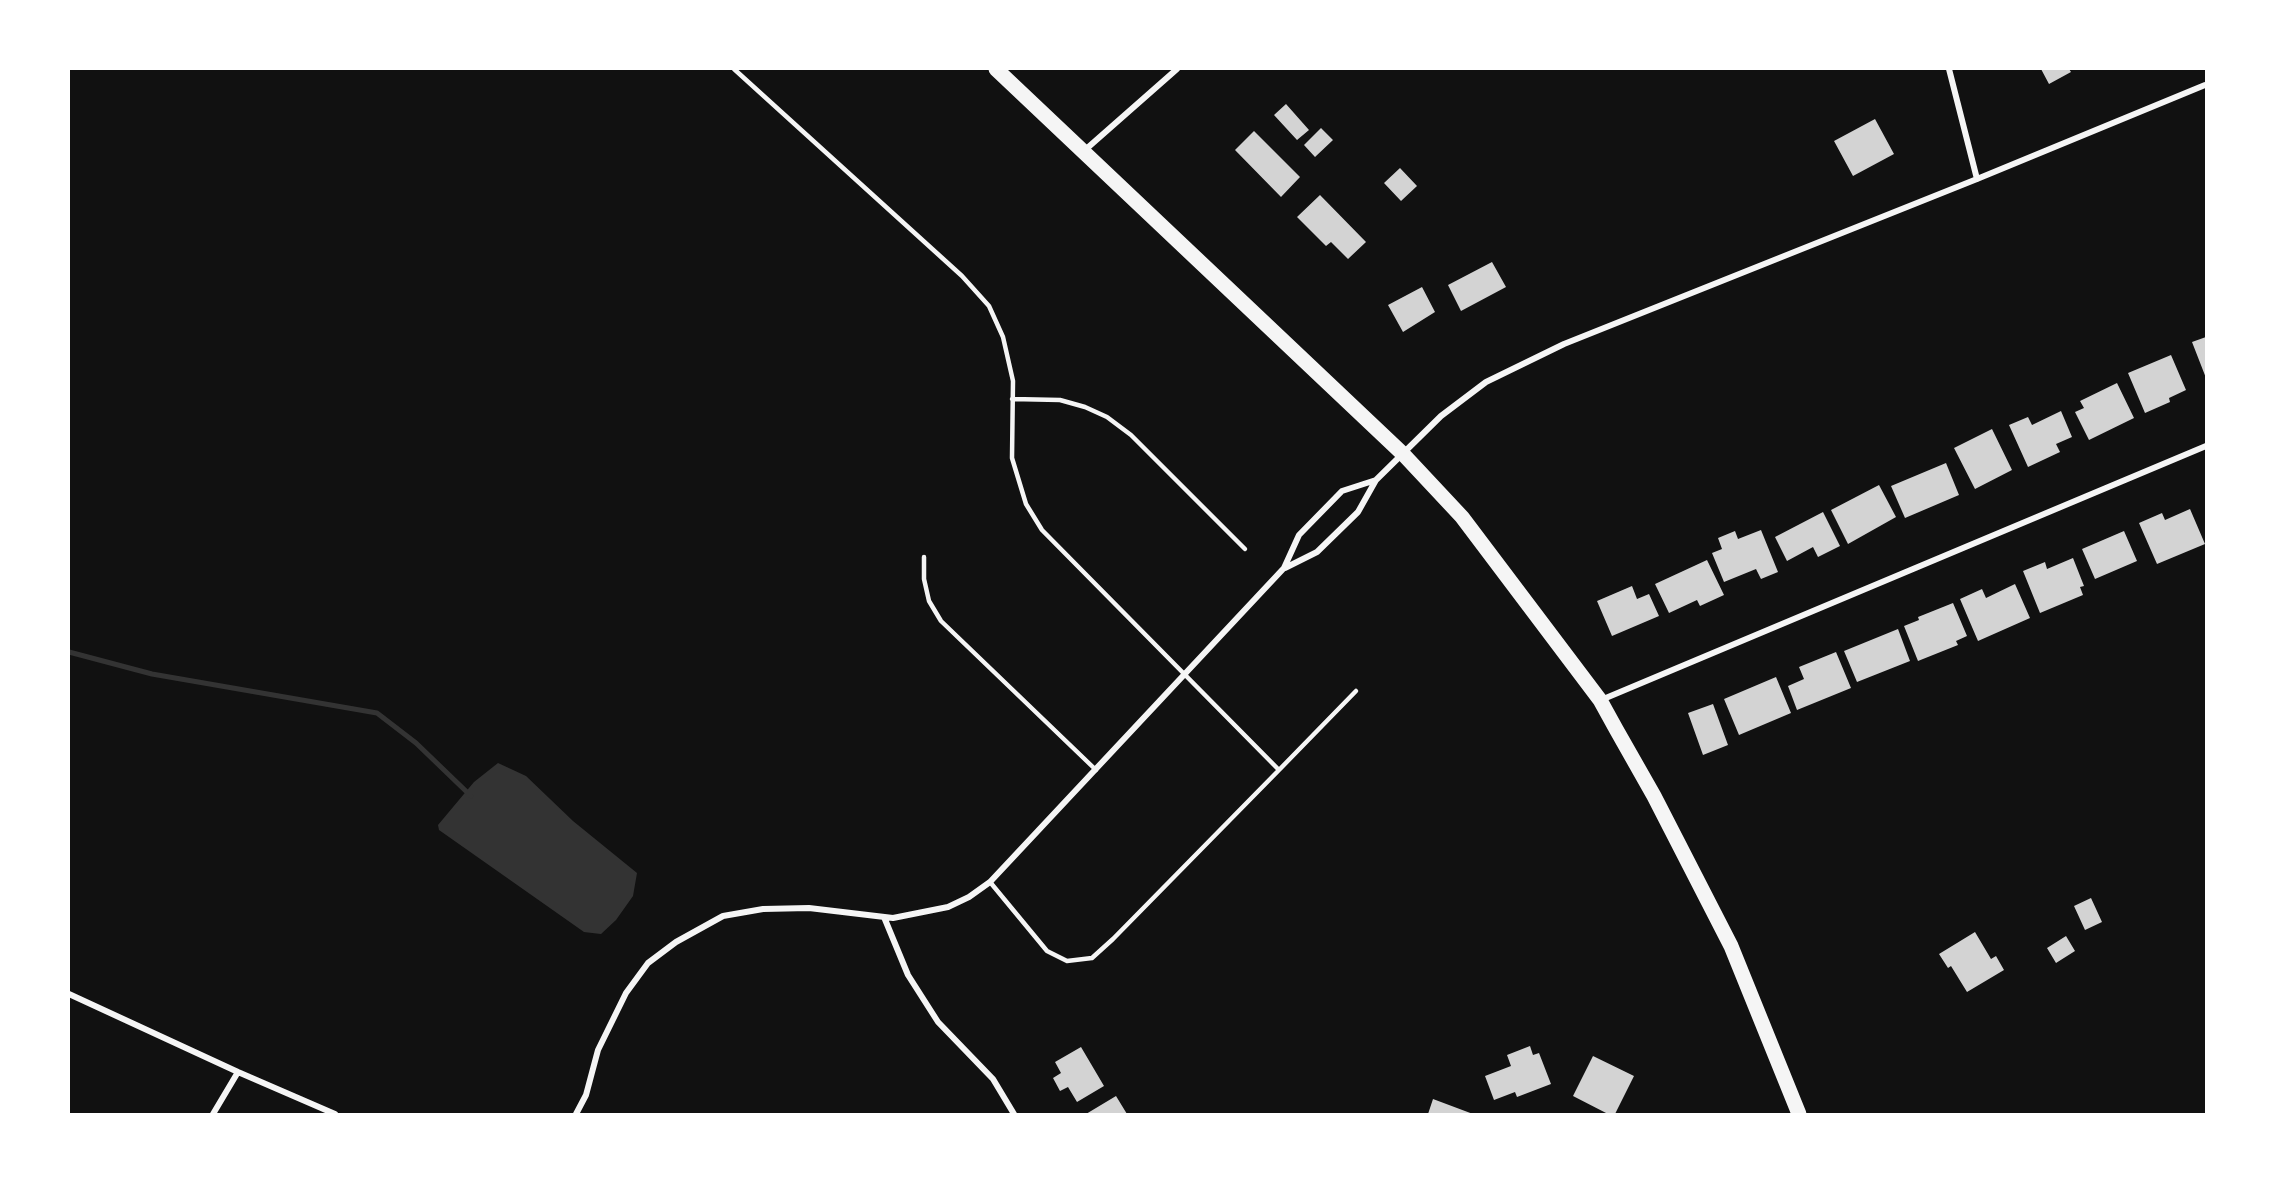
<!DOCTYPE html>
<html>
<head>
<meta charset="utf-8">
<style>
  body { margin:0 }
  #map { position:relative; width:2275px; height:1183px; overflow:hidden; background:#111; font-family:Montserrat,sans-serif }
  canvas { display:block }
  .frame { position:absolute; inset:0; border:70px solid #fff; pointer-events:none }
</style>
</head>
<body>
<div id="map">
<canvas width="2275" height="1183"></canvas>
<div class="frame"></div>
</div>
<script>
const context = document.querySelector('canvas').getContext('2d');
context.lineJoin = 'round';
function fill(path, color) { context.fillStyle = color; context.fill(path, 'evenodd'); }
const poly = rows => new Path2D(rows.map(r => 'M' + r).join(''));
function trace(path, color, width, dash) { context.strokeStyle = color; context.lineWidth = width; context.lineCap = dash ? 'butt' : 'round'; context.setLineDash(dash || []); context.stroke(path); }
fill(poly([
  [498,763,526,776,573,821,637,873,633,896,616,920,601,934,584,932,439,830,438,825,474,782]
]), '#333');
trace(poly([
  [69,652,152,674,377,713,416,743,471,796]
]), '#333', 5);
fill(poly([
  [2041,69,2069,69,2071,72,2049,84],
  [1286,104,1309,130,1297,140,1274,115],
  [1875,119,1894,154,1853,176,1834,141],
  [1321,128,1333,140,1315,157,1304,145],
  [1254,131,1300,177,1281,197,1235,150],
  [1400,168,1417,186,1401,201,1384,183],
  [1320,195,1366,242,1348,259,1331,242,1326,246,1297,217],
  [1492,262,1506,287,1461,311,1448,285],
  [1422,287,1435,312,1403,332,1388,305],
  [2206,337,2206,378,2192,342],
  [2171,355,2186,390,2169,398,2170,402,2145,413,2128,373],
  [2117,383,2134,418,2089,440,2075,412,2084,408,2080,401],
  [2061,411,2072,437,2056,444,2060,452,2028,467,2009,425,2028,417,2032,425],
  [1992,429,2012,470,1975,489,1954,448],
  [1946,463,1959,495,1905,518,1891,486],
  [1879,485,1896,517,1848,544,1831,510],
  [2190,509,2205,544,2157,564,2139,523,2162,513,2165,520],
  [1823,512,1840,546,1818,557,1813,547,1787,561,1775,537],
  [1761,530,1778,572,1761,579,1756,569,1724,582,1712,553,1722,549,1718,538,1735,531,1738,539],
  [2124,531,2137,561,2095,579,2082,549],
  [2073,558,2084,586,2080,587,2083,595,2040,613,2023,571,2045,562,2047,569],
  [1707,560,1724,595,1700,606,1697,600,1669,613,1655,584],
  [2015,584,2030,618,1978,641,1960,599,1982,589,1986,598],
  [1632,586,1637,599,1649,594,1659,616,1612,636,1597,601],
  [1953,603,1967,636,1956,641,1958,645,1918,661,1904,626,1919,620,1918,617],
  [1898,629,1910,661,1857,682,1844,651],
  [1836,652,1851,688,1797,710,1788,686,1804,679,1799,667],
  [1776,677,1791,713,1739,735,1724,699],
  [1713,704,1728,745,1703,755,1688,713],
  [2091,898,2102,922,2085,930,2074,906],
  [1975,932,1991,959,1996,956,2004,970,1967,992,1951,966,1948,968,1939,954],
  [2066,936,2075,951,2056,963,2047,948],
  [1530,1046,1533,1055,1539,1053,1551,1084,1517,1097,1515,1092,1494,1100,1485,1076,1511,1066,1507,1055],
  [1081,1047,1104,1086,1077,1102,1068,1087,1060,1091,1053,1078,1061,1073,1055,1062],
  [1593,1056,1634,1076,1615,1114,1608,1114,1573,1096],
  [1116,1096,1127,1114,1086,1114],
  [1433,1099,1473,1114,1428,1114]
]), '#d3d3d3');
trace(poly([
  [734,69,962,276,989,306,1003,337,1013,381,1012,458,1026,504,1042,530,1279,770,1113,939,1092,958,1067,961,1047,951,990,882],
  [1012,399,1060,400,1085,407,1107,417,1131,435,1245,549],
  [924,557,924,579,929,601,941,621,1096,770],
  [1279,770,1356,691]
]), '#f5f5f5', 4.5);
trace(poly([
  [1949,69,1977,179],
  [1085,150,1177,69],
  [1285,568,1317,552,1358,512,1376,480,1441,416,1486,382,1564,344,1977,179,2205,85],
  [1601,700,2206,446],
  [884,917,908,975,938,1022,993,1079,1014,1114],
  [69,994,238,1072,335,1114],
  [213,1114,238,1072],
  [576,1114,586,1095,598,1050,626,993,648,963,676,942,723,916,763,909,809,908,893,918,948,907,969,897,990,882,1284,568,1299,535,1342,491,1376,480]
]), '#f5f5f5', 6);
trace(poly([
  [996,69,1404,455,1462,517,1600,700,1616,729,1654,796,1731,946,1799,1114]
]), '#f5f5f5', 15);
</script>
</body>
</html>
